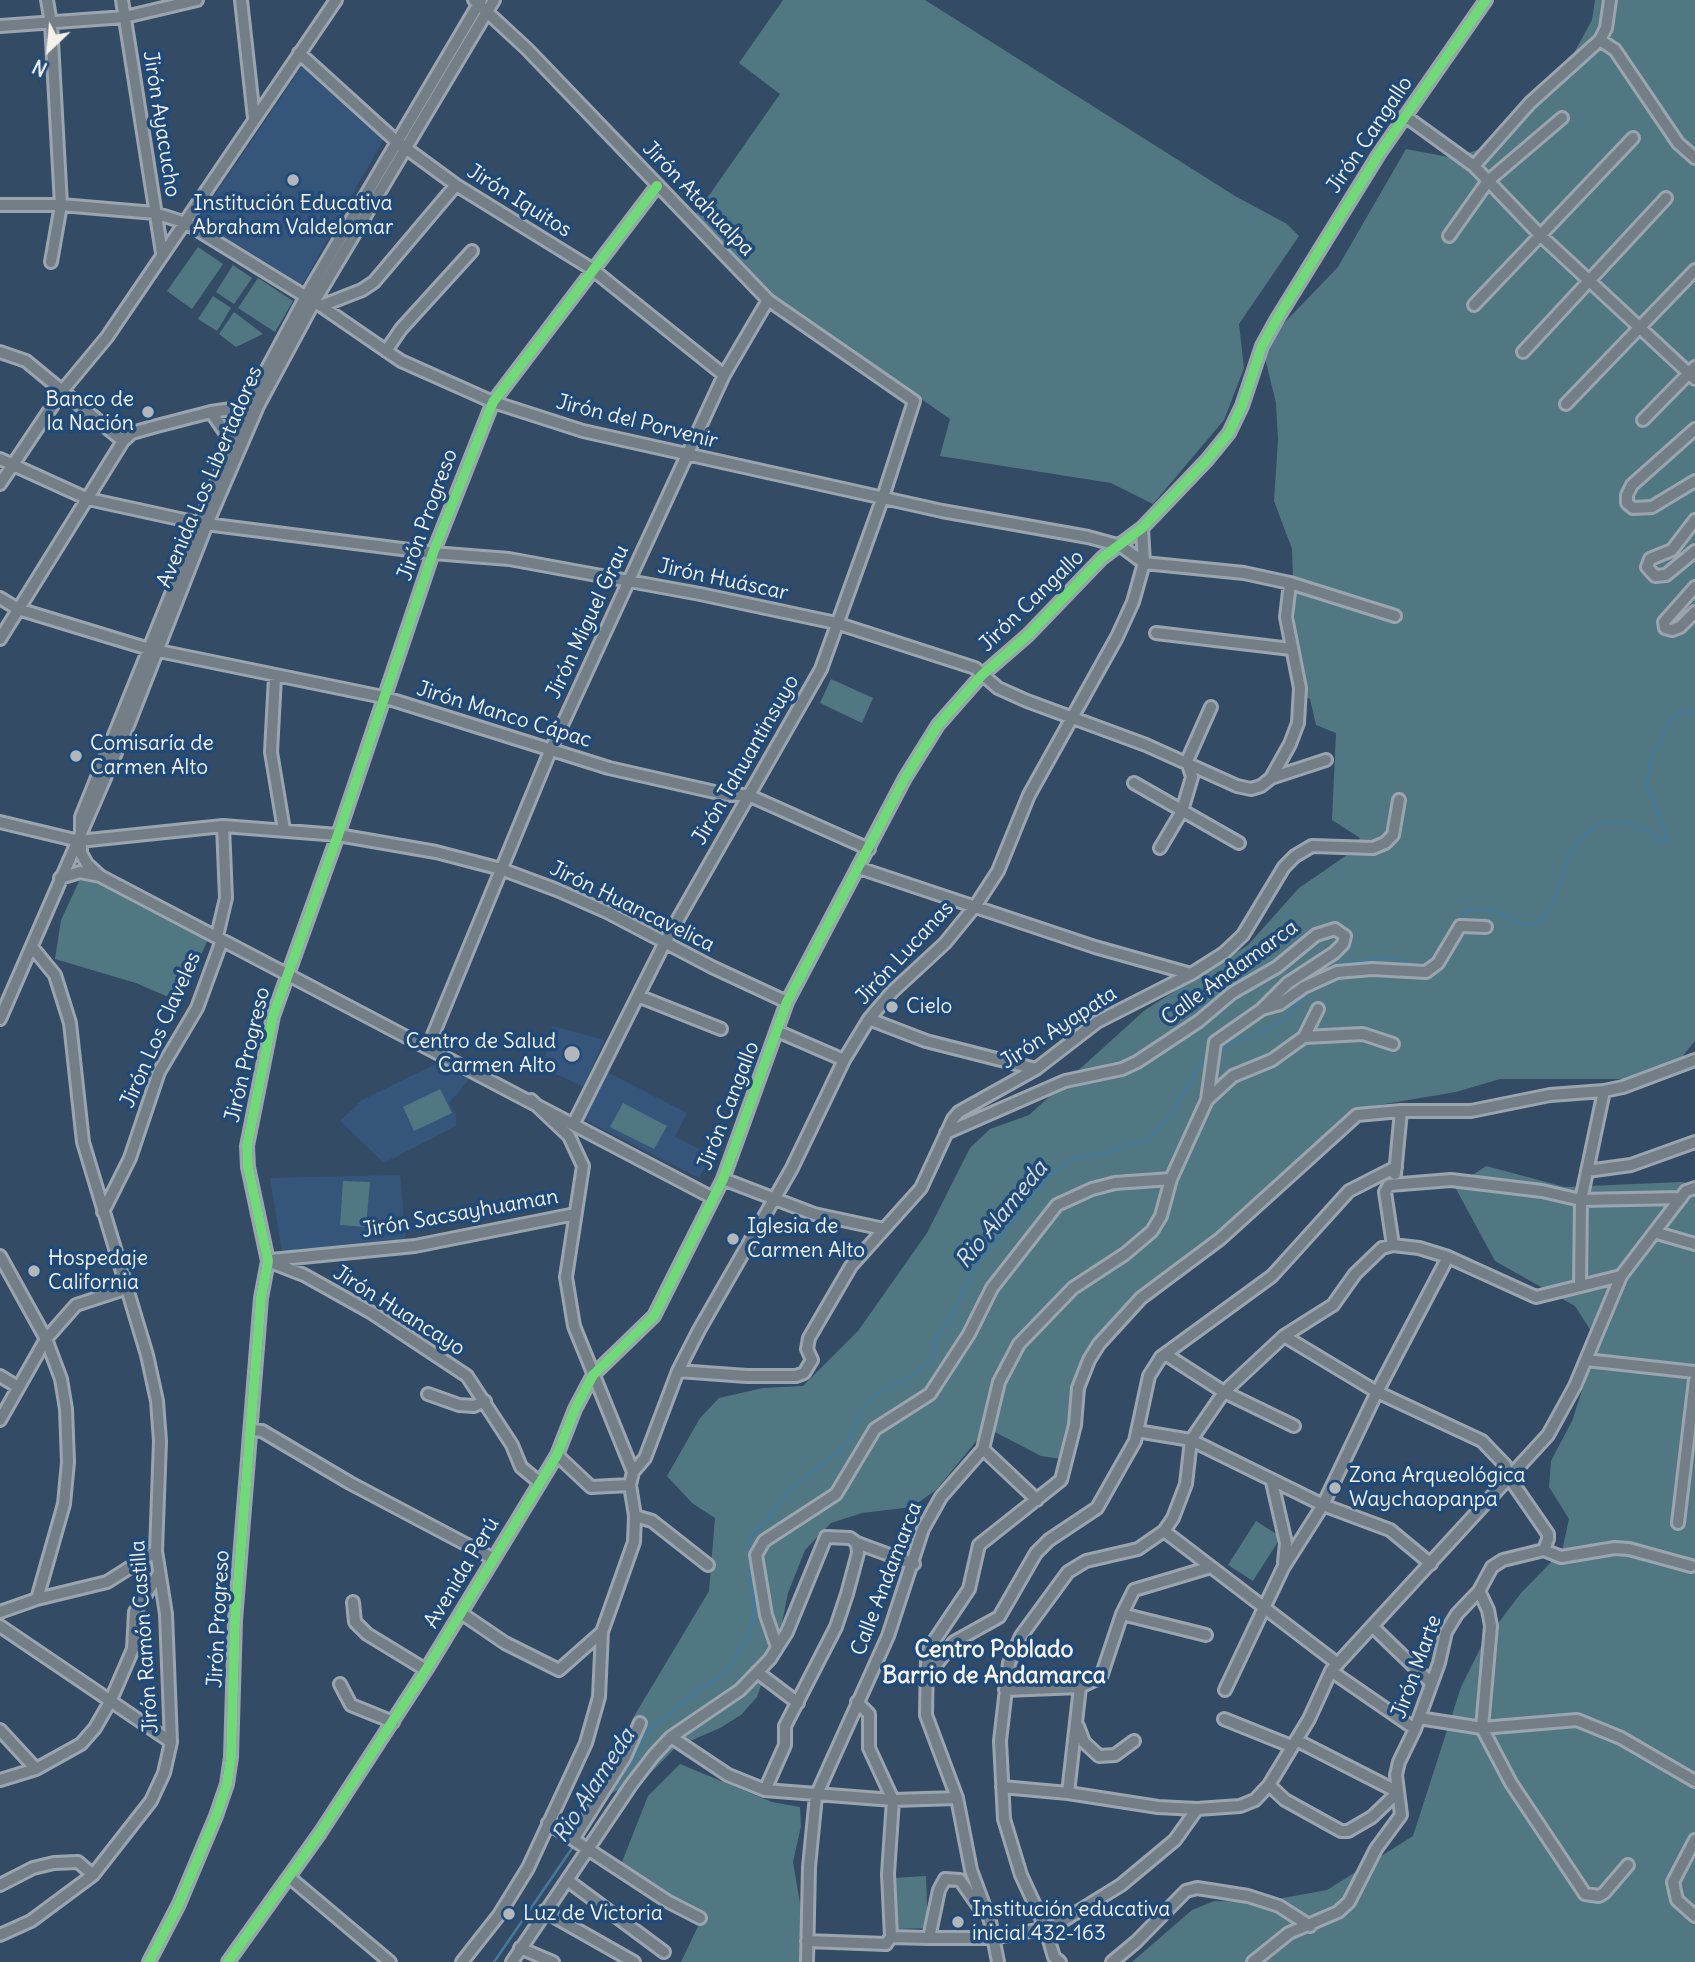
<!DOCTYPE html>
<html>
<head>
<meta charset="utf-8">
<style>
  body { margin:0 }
  #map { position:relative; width:1695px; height:1962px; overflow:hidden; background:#344b65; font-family:Delius,sans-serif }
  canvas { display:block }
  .north { position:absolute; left:14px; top:14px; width:70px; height:70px; -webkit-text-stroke:5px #1f4a7a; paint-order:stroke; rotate:206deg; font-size:19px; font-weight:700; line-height:28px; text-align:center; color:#f4f1e8 }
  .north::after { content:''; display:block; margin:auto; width:24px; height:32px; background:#f4f1e8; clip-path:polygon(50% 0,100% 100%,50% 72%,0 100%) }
</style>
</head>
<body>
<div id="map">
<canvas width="1695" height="1962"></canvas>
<div class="north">N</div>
</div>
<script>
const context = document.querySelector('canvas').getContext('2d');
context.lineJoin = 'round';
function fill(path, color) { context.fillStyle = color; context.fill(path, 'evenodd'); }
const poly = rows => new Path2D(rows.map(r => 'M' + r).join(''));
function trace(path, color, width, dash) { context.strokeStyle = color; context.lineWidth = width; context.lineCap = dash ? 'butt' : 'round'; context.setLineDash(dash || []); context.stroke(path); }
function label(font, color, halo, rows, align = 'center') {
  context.font = font + ' Delius,sans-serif'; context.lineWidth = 7; context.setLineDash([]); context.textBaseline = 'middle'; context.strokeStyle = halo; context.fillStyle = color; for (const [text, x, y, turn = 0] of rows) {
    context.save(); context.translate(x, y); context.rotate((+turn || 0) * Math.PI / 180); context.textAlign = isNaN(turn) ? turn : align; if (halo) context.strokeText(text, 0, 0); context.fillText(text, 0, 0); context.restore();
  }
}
fill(poly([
  [303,65,384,138,302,285,197,221],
  [552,1026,604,1040,584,1087,543,1068],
  [444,1060,471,1077,449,1103,456,1115,456,1126,384,1163,340,1121,362,1100],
  [605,1071,687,1113,675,1137,711,1155,699,1178,581,1118],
  [400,1175,406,1242,289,1257,282,1251,270,1178]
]), '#36557b');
fill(poly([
  [783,0,925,0,1235,196,1287,224,1299,236,1239,324,1244,368,1224,420,1153,504,1111,483,940,456,950,419,772,295,696,214,780,94,739,63],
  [1595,0,1695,0,1695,1041,1681,1058,1641,1079,1500,1079,1456,1092,1355,1109,1229,1228,1142,1294,1089,1356,1062,1459,1041,1456,987,1428,936,1490,912,1507,862,1513,831,1523,805,1550,788,1593,781,1628,757,1697,741,1715,720,1728,676,1747,640,1784,616,1791,601,1799,633,1718,709,1591,715,1518,692,1503,667,1476,700,1418,719,1398,763,1388,803,1386,858,1331,927,1233,970,1148,990,1129,1029,1115,1145,1010,1248,945,1299,888,1347,855,1360,838,1332,820,1336,733,1316,725,1310,699,1297,694,1292,549,1274,501,1278,440,1276,403,1262,346,1338,267,1406,149,1454,158,1491,145,1563,73,1592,20],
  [198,247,223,264,192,309,167,291],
  [233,265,252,278,234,304,216,292],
  [258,278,293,301,275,332,238,308],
  [213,296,231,308,217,331,198,319],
  [234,312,263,334,236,347,219,334],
  [831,679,873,698,862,723,820,703],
  [82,875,209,937,180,1002,136,983,55,959,61,920],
  [440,1089,452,1113,414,1131,403,1107],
  [623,1103,667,1126,654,1149,610,1127],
  [1486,1166,1565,1187,1681,1182,1695,1184,1695,1962,1132,1962,1192,1910,1214,1901,1261,1902,1327,1890,1413,1836,1461,1687,1483,1643,1521,1593,1562,1551,1569,1519,1549,1487,1551,1461,1572,1421,1589,1370,1591,1331,1575,1306,1495,1261,1455,1187],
  [343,1181,370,1182,366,1227,340,1225],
  [1256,1521,1281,1537,1253,1581,1228,1565],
  [680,1764,772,1802,800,1807,801,1826,793,1862,804,1927,813,1962,681,1962,704,1914,662,1891,622,1862,648,1796],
  [926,1876,928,1928,896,1929,894,1878]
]), '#517882');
trace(poly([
  [1462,922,1466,911,1491,909,1525,925,1535,925,1544,918,1557,894,1570,852,1583,836,1600,824,1621,821,1648,831,1663,842,1668,840,1647,785,1651,758,1671,721,1679,713,1695,712],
  [1332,969,1337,964,1388,957,1405,961,1410,968],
  [1219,1050,1229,1042,1253,1037,1285,1020,1309,990],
  [593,1818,634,1759,646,1733,697,1691,723,1675,747,1640,753,1621,754,1596,749,1579,749,1538,769,1518,788,1491,845,1446,863,1408,876,1394,915,1374,933,1357,936,1337,951,1317,978,1263,1051,1174,1071,1160,1108,1152,1149,1138,1171,1115,1198,1067,1208,1059],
  [494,1962,575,1844]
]), '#44799b', 2.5);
const minor = poly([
  [47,0,51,23,61,205,51,262],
  [122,0,162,253],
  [241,0,254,118],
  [474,0,527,49,768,300,914,401,883,497,821,669,666,940,574,1123],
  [0,26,125,17,197,0],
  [1600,40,1606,28,1610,0],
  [299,53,396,141,456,185,592,269,724,375],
  [1405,116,1474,166,1540,235,1695,379],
  [1474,166,1530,103,1600,40,1615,50,1678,143,1695,158],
  [0,205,61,205,155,213,186,223,321,306,401,361,493,402,583,431,942,511,1088,537,1121,546,1144,563,1244,573,1290,583,1395,616],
  [1449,236,1488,181,1562,118],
  [1474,305,1633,138],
  [321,306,362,290,374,282,456,185],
  [386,351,401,329,472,251],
  [0,352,26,361,123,441],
  [1523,352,1666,198],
  [1566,404,1695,270],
  [211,412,235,447],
  [1643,420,1695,367],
  [1695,429,1632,485,1627,495,1627,503,1633,508,1652,507,1695,481],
  [0,459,88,499,198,523,433,553,509,559,700,594,836,623,975,668,998,688,1027,701,1146,745,1237,786,1251,789,1261,786,1271,778,1290,744,1298,723,1300,688,1286,617,1290,583],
  [0,484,63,390,107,337,336,0],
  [1695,520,1672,550,1650,559,1647,567,1655,576,1666,575,1695,551],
  [1695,587,1664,622,1665,628,1672,630,1680,627,1695,612],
  [0,598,18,609,149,649,383,697,609,768,728,795,748,795,869,849],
  [1156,633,1291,649],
  [0,639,123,441,132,433,153,427,211,412,252,406],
  [275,677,271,752,284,830],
  [1271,778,1326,760],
  [1134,783,1239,843],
  [0,822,79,841,223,826,338,835,436,852,501,869,557,890,607,912,712,967,787,1002],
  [1160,848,1182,811,1192,777,1187,761,1211,707],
  [859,868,1095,947,1191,974],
  [100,876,87,864,81,853,81,817,247,406,306,296,481,0],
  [60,878,80,872,100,876,713,1198],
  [217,936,226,898,223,826],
  [638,996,721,1029],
  [1262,1009,1280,1004,1304,987,1337,972,1372,969,1426,972,1438,963,1460,926,1486,927],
  [0,1019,129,723,207,524,258,406,314,302,494,0],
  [869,1019,926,1041,1036,1069],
  [777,1031,844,1060],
  [1304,1037,1318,1009],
  [428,1047,551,749,724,375,768,300],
  [1604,1091,1581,1200,1681,1198],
  [1207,1100,1233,1076,1272,1060,1304,1037,1363,1034,1393,1044],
  [1587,1171,1631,1165,1695,1142],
  [1395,1174,1401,1111],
  [723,1179,814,1214,884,1229],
  [103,1212,130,1158,159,1072,197,1008,222,940],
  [1657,1233,1695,1244],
  [1393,1245,1385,1192,1389,1185,1451,1180,1542,1191,1581,1200,1580,1286],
  [0,1256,46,1339,61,1379,66,1409,68,1462,64,1504,37,1599],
  [271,1260,415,1246,575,1214],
  [268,1261,304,1275,372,1313,467,1376,512,1445,521,1467,539,1482],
  [1165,1354,1224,1392,1294,1426],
  [1586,1360,1695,1372],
  [678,1371,747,1376,796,1376,804,1373,812,1360,807,1349,809,1338,851,1266,921,1188,953,1119,959,1112,1036,1069,1097,1022,1191,974,1224,953,1243,935,1284,867,1295,856,1312,846,1373,848,1385,843,1393,835,1399,800],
  [0,1376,18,1387],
  [428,1394,459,1405,474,1406,485,1401],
  [0,1420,46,1339,76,1305,128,1288],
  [252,1430,262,1431,350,1483,492,1558],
  [1137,1431,1191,1440,1323,1505,1390,1530,1431,1564],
  [983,1449,1037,1500],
  [557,1455,591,1487,630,1485],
  [633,1472,645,1458,678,1371,699,1330,792,1168,844,1060,869,1019,892,992,945,943,976,905,998,871,1029,795,1117,637,1133,602,1144,563,1142,528],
  [1272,1482,1286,1543,1284,1562],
  [635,1516,652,1521,708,1565],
  [1678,1523,1695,1380],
  [1164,1531,1338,1664],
  [857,1543,914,1564],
  [1544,1550,1561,1557,1615,1548,1629,1549,1691,1566],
  [1479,1591,1488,1610,1491,1626,1482,1728,1511,1783,1585,1894,1599,1896,1604,1893,1628,1865],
  [353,1602,355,1622,367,1634,426,1670],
  [0,1612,37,1599,107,1582,156,1551],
  [461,1613,505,1643,559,1670,602,1632],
  [1122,1614,1134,1590,1211,1567],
  [0,1626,171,1742],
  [1373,1627,1431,1683],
  [777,1647,766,1615,756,1555,764,1541,836,1494,875,1429,930,1394,969,1334,992,1288,1057,1205,1092,1189,1115,1183,1171,1179],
  [1331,1671,1415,1729],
  [757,1672,798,1703],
  [925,1679,954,1642,999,1617,1036,1553,1049,1540,1097,1508,1135,1441,1149,1376,1161,1357,1272,1276,1349,1191,1396,1167],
  [340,1684,351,1705,393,1722],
  [1005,1690,1080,1687],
  [1225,1690,1283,1568,1323,1505,1377,1392,1448,1257],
  [1419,1718,1482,1728,1577,1720,1621,1738,1695,1781],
  [1224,1719,1291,1746],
  [1078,1726,1084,1742,1099,1756,1115,1755,1134,1741],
  [0,1730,36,1769],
  [671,1737,728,1775,765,1790,893,1800,957,1798],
  [0,1780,36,1769,81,1744,95,1728,110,1702,133,1649,135,1612,158,1575],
  [1269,1785,1285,1800,1341,1831,1348,1831,1372,1817,1398,1792,1296,1740],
  [1002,1787,1068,1793,1158,1807,1197,1809],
  [1068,1793,1080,1687,1101,1677,1122,1614,1206,1635],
  [548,1823,667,1901,700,1918],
  [574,1838,625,1757,640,1723],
  [1695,1840,1673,1882,1677,1900,1695,1916],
  [289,1877,390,1962],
  [567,1880,664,1952],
  [0,1885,33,1868,54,1863,78,1862,93,1875],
  [544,1911,634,1962],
  [0,1935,31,1921,93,1875,151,1801,164,1773,171,1742,166,1614,156,1551,160,1441,157,1401,147,1355,83,1142,70,1023,55,975,32,947],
  [891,1937,929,1938,939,1890,945,1879,960,1880,981,1910],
  [929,1938,993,1938,1053,1927,1121,1885,1175,1840,1197,1809,1240,1806,1255,1800,1269,1785,1309,1719,1331,1671,1548,1435,1575,1386,1621,1276,1686,1191,1695,1188],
  [807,1941,886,1944,891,1937,888,1874,893,1800,869,1748,869,1714,857,1702],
  [520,1948,553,1962],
  [149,1962,179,1904,216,1816,227,1784,231,1757,235,1620,261,1298,268,1261,248,1167,247,1146,273,1016,338,835,433,553,493,402,657,186],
  [228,1962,320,1833,426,1670,557,1455,575,1409,593,1375,654,1316,723,1179,787,1002,905,778,938,725,982,675,1028,635,1102,558,1142,528,1207,460,1229,433,1242,406,1262,346,1277,319,1379,154,1486,0],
  [462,1962,499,1915,528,1868,586,1743,599,1697,602,1632,634,1542,635,1516,630,1485,633,1472,574,1326,566,1277,583,1166,569,1136,531,1100],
  [512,1962,631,1785,654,1755,671,1737,740,1690,770,1659,787,1632,826,1537,850,1538,857,1543,858,1553,847,1594,836,1627,785,1726,785,1745,765,1790],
  [807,1962,809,1867,816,1796,888,1636,923,1529,941,1497,983,1449,999,1382,1019,1344,1073,1288,1125,1254,1152,1231,1161,1216,1171,1179,1207,1100,1215,1042,1262,1009,1288,983,1334,953,1343,944,1345,936,1335,929,1316,935,1277,967,1232,993,1199,1021,1137,1062,1122,1069,1065,1081,946,1133],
  [998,1962,990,1921,971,1870,957,1798,926,1715,927,1659,930,1647,969,1589,979,1545,1061,1480,1075,1425,1078,1388,1089,1360,1099,1344,1141,1298,1220,1239,1357,1115,1401,1111,1471,1111,1550,1095,1604,1091,1623,1087,1695,1060],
  [1060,1962,1054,1957,1045,1927,1021,1875,1004,1819,1000,1741,1009,1663,1021,1636,1068,1572,1086,1561,1138,1549,1164,1531,1173,1518,1186,1484,1191,1440,1224,1392,1284,1336,1333,1305,1355,1274,1382,1248,1393,1245,1419,1248,1448,1257,1536,1297,1621,1276],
  [1112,1962,1136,1942,1186,1891,1197,1888,1248,1896,1279,1906,1310,1926],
  [1253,1962,1289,1933,1338,1912,1349,1902,1376,1849,1401,1815,1396,1775,1399,1762,1415,1729,1439,1663,1446,1632,1457,1614,1479,1591,1492,1567,1503,1560,1544,1550,1548,1539,1548,1534,1510,1479,1505,1465,1482,1441,1377,1392,1284,1336]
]);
trace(minor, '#9ba5af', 16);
trace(minor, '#737e87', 10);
trace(poly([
  [149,1962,179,1904,216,1816,227,1784,231,1757,235,1620,261,1298,268,1261,248,1167,247,1146,273,1016,338,835,433,553,493,402,657,186],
  [228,1962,320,1833,426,1670,557,1455,575,1409,593,1375,654,1316,723,1179,787,1002,905,778,938,725,982,675,1028,635,1102,558,1142,528,1207,460,1229,433,1242,406,1262,346,1277,319,1379,154,1486,0]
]), '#71d979', 10);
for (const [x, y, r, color] of [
  [293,180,7,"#b1b7ba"],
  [148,412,7,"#b1b7ba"],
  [76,756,7,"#b1b7ba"],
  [892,1007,7,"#b1b7ba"],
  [572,1054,9,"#b1b7ba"],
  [733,1239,7,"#b1b7ba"],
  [34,1271,7,"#b1b7ba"],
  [1335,1488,7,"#b1b7ba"],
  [509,1914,7,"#b1b7ba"],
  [958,1922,7,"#b1b7ba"]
]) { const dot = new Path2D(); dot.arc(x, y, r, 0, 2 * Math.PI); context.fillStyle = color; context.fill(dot); trace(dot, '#1f4a7a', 2.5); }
label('21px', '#f4f1e8', '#1f4a7a', [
  ["Jirón Ayacucho",161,124,81],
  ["Jirón Cangallo",1370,135,-56],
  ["Jirón Atahualpa",698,199,46],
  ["Jirón Iquitos",519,201,32],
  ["Jirón del Porvenir",637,422,14],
  ["Avenida Los Libertadores",210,477,-67],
  ["Jirón Progreso",428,515,-70],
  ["Jirón Huáscar",723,580,12],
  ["Jirón Cangallo",1032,601,-44],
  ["Jirón Miguel Grau",588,622,-65],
  ["Jirón Manco Cápac",504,715,17],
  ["Jirón Tahuantinsuyo",746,760,-60],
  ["Jirón Huancavelica",632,907,26],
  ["Jirón Lucanas",905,953,-47],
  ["Calle Andamarca",1230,973,-36],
  ["Jirón Ayapata",1059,1028,-33],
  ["Jirón Los Claveles",161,1030,-66],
  ["Jirón Progreso",248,1055,-77],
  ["Jirón Cangallo",729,1106,-69],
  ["Jirón Sacsayhuaman",460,1214,-10],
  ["Jirón Huancayo",399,1311,32],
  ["Avenida Perú",462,1573,-59],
  ["Calle Andamarca",887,1579,-69],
  ["Jirón Progreso",219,1619,-87],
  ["Jirón Ramón Castilla",145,1637,-94],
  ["Jirón Marte",1417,1667,-70]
]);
label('21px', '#f4f1e8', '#1f4a7a', [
  ["Institución Educativa",293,204,"center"],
  ["Abraham Valdelomar",293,228,"center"],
  ["Banco de",134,400,"right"],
  ["la Nación",134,424,"right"],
  ["Comisaría de",90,744],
  ["Carmen Alto",90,768],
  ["Cielo",906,1007],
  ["Centro de Salud",556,1042,"right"],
  ["Carmen Alto",556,1066,"right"],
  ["Iglesia de",747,1227],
  ["Carmen Alto",747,1251],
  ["Hospedaje",48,1259],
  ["California",48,1283],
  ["Zona Arqueológica",1349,1476],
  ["Waychaopanpa",1349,1500],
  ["Institución educativa",972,1910],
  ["inicial 432-163",972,1934],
  ["Luz de Victoria",523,1914]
], 'left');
label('italic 23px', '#dae0dd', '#1f4a7a', [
  ["Rio Alameda",1002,1215,-51],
  ["Rio Alameda",594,1786,-57]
]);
label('bold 23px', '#f4f1e8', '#1f4a7a', [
  ["Centro Poblado",994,1650],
  ["Barrio de Andamarca",994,1676]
]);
</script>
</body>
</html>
